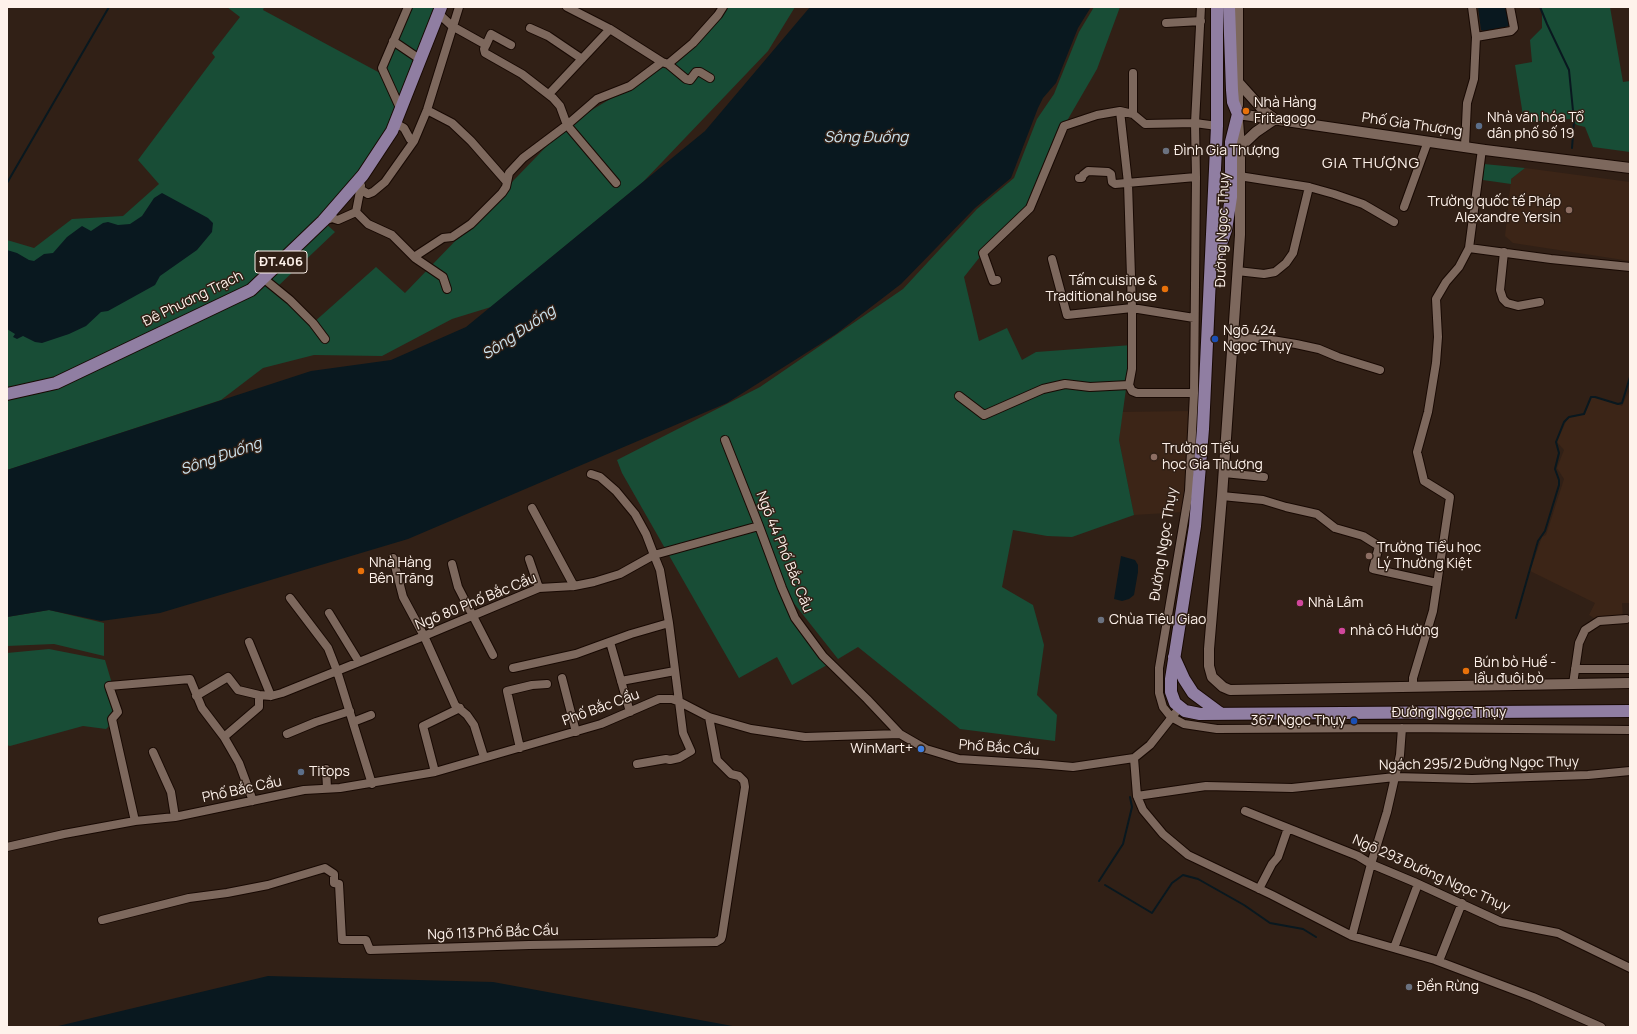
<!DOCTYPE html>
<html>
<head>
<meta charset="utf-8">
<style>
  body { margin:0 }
  #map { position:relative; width:1637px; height:1034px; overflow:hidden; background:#312016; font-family:Manrope,sans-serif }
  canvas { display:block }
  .frame { position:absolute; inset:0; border:8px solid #fef2eb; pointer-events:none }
</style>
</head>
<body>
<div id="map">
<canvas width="1637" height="1034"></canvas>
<div class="frame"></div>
</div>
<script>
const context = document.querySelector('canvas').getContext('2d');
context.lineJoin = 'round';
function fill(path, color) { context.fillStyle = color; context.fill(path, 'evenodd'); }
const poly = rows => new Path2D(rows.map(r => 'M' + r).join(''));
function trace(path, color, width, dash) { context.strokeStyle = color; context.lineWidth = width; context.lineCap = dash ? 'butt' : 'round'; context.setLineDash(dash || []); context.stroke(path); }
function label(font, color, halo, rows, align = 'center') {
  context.font = font + ' Manrope,sans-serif'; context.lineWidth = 3; context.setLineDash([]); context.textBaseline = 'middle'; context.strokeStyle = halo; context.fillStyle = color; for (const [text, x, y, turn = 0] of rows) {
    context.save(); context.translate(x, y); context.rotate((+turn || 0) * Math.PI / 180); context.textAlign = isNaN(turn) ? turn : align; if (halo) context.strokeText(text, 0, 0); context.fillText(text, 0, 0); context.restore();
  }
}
fill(poly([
  [1525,168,1630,182,1630,261,1513,243,1505,236,1511,179],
  [1630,389,1630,603,1622,603,1623,618,1597,620,1589,615,1595,603,1530,571,1542,537,1546,535,1564,479,1557,468,1564,450,1557,442,1568,417,1584,414,1591,396,1622,406],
  [1189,411,1183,512,1134,515,1119,440,1122,412]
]), '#3c2517');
fill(poly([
  [227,7,264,7,263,10,380,73,408,7,441,7,401,110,323,221,335,232,276,288,313,323,376,267,405,293,567,125,668,64,721,7,795,7,768,51,643,182,491,307,452,319,382,356,314,355,263,368,221,400,7,470,7,240,34,248,72,219,123,216,159,184,138,160,215,57,212,53,240,17],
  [1094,7,1120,7,1097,69,1064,126,1030,208,983,253,964,277,979,341,1007,328,1022,360,1036,352,1132,345,1119,440,1134,515,1072,537,1047,536,1013,530,1002,587,1033,605,1044,645,1037,695,1057,715,1055,741,960,729,858,647,838,659,789,597,785,601,827,665,792,685,777,657,739,678,622,473,617,460,760,387,903,289,977,209,1014,178,1037,119,1054,94,1079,32],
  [1542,7,1610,7,1623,82,1630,81,1630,152,1593,147,1585,127,1577,125,1570,119,1524,122,1515,65,1532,62,1530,40,1542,28],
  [1484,164,1525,168,1511,179,1511,184,1483,180],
  [49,610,104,623,104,656,54,644,7,646,7,617],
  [49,649,105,660,121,714,106,729,83,726,10,746,7,745,7,653]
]), '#184d36');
fill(poly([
  [810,7,1091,7,1078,28,1056,83,1043,98,1038,108,1011,178,975,208,901,284,836,334,727,403,408,539,160,613,101,621,49,610,7,617,7,470,311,371,391,360,466,327,705,131],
  [1478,7,1509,7,1512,23,1509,26,1484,31,1481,30],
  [162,193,208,218,213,223,212,232,197,250,160,276,155,285,108,311,101,312,86,326,69,334,42,343,35,342,23,336,17,339,13,337,15,334,7,329,7,250,17,253,29,260,34,261,44,254,53,253,67,237,82,226,91,231,103,223,108,222,118,225,130,224,142,216,154,198],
  [1121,556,1135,560,1138,565,1138,572,1134,595,1129,599,1122,601,1114,599],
  [268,976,493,982,738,1027,54,1027]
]), '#09181f');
trace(poly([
  [1540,7,1547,24,1569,70,1574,121,1572,148],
  [7,183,109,7],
  [1516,618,1538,541,1545,531,1559,485,1559,480,1555,469,1559,453,1556,442,1564,422,1569,417,1584,414,1591,397,1595,397,1618,404,1622,403,1630,377],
  [1099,881,1123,844,1132,807,1130,797],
  [1105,885,1152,913,1172,883,1183,875,1198,879,1244,905,1270,923,1303,929,1316,937]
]), '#09181f', 2);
const minor = poly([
  [567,7,610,29,662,62],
  [1201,7,1195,123,1196,177,1194,393,1189,491,1159,668,1159,693,1163,707,1171,717,1184,724,1217,729,1402,728,1630,730],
  [439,14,452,26,486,45,484,49,485,53,522,74,553,98,560,106,567,125,616,183],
  [1166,23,1201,21],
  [530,28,548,36,582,59],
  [1476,37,1511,31,1514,28,1510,7],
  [393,41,421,60],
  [486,45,491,34,511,45],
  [668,64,686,79,690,80,696,72,700,72,710,78],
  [1133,73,1133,114],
  [549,94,610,29],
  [401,110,382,68,408,7],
  [427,110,452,123,471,141,506,181],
  [1120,111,1128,183,1132,308,1132,369,1129,385],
  [395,123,404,128,410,139,414,141],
  [1465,146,1467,103,1474,79,1476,37,1472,7],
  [1239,176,1309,187,1334,194,1363,204,1394,222],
  [1079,178,1082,178,1083,175,1088,171,1108,172,1111,174,1112,182,1115,184,1196,177],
  [360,189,368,194,373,192,385,182,414,141,427,110,459,7],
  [1404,207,1428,141],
  [356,212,361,186],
  [324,221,332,218,338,220,356,212,368,224,392,235,415,258,443,277,447,289],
  [1469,248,1551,259,1630,267],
  [1504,252,1500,290,1503,299,1507,303,1518,306,1540,302],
  [415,258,417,255,443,238,452,237,471,224,502,193,506,187,509,173,523,158,567,125,597,99,630,86,662,62,668,64,693,43,718,15,723,7],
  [1052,259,1067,315,1132,308,1194,318],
  [1237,271,1264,274,1275,272,1286,263,1293,253,1309,187],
  [263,278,290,300,313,323,325,339],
  [997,280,993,281,983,253,1030,208,1064,126,1097,115,1120,111,1133,114,1145,124,1195,123,1217,126],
  [1232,337,1272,340,1296,344,1319,349,1338,357,1380,370],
  [1129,385,1132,391,1137,393,1194,393],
  [959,396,984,415,1043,389,1065,384,1090,387,1129,385],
  [725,440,759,526,782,588,795,618,823,656,867,699,900,734],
  [1224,473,1264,477],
  [591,474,600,477,616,491,635,514,646,534,654,555,759,526],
  [1222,496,1263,500,1286,507,1317,514,1335,528,1363,536,1379,546,1373,569,1437,583],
  [532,508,574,586],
  [393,558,403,597,424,636,455,705,467,715,474,725,484,757],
  [529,559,539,588],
  [452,564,458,587,493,655],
  [290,598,328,648,337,671,372,784],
  [329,613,359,662],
  [249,642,271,696],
  [610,642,630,712],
  [513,668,576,654,631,634,669,623],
  [1575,669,1630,669],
  [562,678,576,732],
  [621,681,675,671],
  [1573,684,1579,643,1585,630,1599,621,1626,619],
  [1413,686,1413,678,1433,611,1450,497,1424,481,1417,452,1428,412,1436,363,1438,337,1436,299,1446,282,1459,267,1469,248,1482,149],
  [196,696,228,677,238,690,259,695,271,696,282,693,424,636,539,588,574,586,594,582,620,574,654,555,660,570,669,623,683,733,691,751,679,758,670,760,666,759,637,764],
  [353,722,371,715],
  [287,734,316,722,350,711],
  [224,737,259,707,259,695],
  [520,748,507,691,532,685,547,684],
  [153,752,171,792,175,817],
  [1134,758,1137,796,1143,810,1163,834,1188,855,1272,895,1352,936,1435,960,1533,997,1601,1027],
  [326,769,327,788],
  [435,772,423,726,460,708],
  [1137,796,1206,786,1292,788,1395,777,1472,779,1588,775,1630,771],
  [1245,811,1358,856,1371,864,1414,882,1501,922,1558,933,1630,968],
  [135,821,112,719,118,712,109,686,190,679,202,708,224,737,239,763,253,801],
  [7,847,64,834,135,821,175,817,304,790,340,788,435,772,601,724,659,699,672,699,680,702,709,717,751,729,805,737,900,734,926,749,959,759,1039,764,1073,767,1134,758,1150,745,1180,707],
  [1259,889,1272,864,1278,857,1288,828],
  [102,920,189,898,227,893,268,885,325,868,334,874,334,883,339,884,342,940,366,940,370,950,529,945,716,942,721,939,722,936,745,787,744,781,739,776,731,774,717,760,709,717],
  [1352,936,1371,864,1387,812,1400,755,1402,728],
  [1394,948,1418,884],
  [1439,961,1462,903]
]);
const tertiary = poly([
  [1238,82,1264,111,1275,119,1256,132,1240,147],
  [1238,105,1238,7],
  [1238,114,1485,150,1630,168],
  [1238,121,1240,147,1240,235,1222,496,1209,649,1209,666,1212,677,1223,687,1230,690,1630,683]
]);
const primary = poly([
  [1217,7,1217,126,1203,429,1195,526,1171,679,1171,692,1175,703,1185,711,1200,714,1630,711],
  [1214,263,1226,230,1231,197,1231,142,1238,114,1233,102,1232,90,1229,7],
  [7,394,56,383,251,290,323,221,363,175,392,131,441,7],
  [1174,657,1184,679,1193,693,1220,713]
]);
trace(minor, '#180903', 10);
trace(tertiary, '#180903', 12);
trace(primary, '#180903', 14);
trace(minor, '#7d685d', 8);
trace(tertiary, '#7d685d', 10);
trace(primary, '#907ea2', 12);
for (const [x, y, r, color] of [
  [1246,111,4,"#e8710a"],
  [1479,126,4,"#5c6f8a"],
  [1166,151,4,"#6b7280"],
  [1569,210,4,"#8d6e63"],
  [1165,289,4,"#e8710a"],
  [1215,339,4,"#1a4fb4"],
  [1154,457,4,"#8d6e63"],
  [1369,556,4,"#8d6e63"],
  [361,571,4,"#e8710a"],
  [1300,603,4,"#d1479c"],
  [1101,620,4,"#6b7280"],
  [1342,631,4,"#d1479c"],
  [1466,671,4,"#e8710a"],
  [1354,721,4,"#1a4fb4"],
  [921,749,4,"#3f7fe0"],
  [301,772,4,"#5c6f8a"],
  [1409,987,4,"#6b7280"]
]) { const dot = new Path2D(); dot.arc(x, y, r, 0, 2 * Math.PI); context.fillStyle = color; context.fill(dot); trace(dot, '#312016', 1.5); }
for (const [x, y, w] of [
  [281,262,52]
]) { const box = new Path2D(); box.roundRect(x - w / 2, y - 11, w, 22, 3); context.fillStyle = '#312016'; context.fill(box); trace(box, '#fef2eb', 1); }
label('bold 13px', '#fef2eb', null, [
  ["ĐT.406",281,262]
]);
label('14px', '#fef2eb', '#312016', [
  ["Nhà Hàng",1254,103],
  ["Fritagogo",1254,119],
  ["Nhà văn hóa Tổ",1487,118],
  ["dân phố số 19",1487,134],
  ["Đình Gia Thượng",1174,151],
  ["Trường quốc tế Pháp",1561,202,"right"],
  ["Alexandre Yersin",1561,218,"right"],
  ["Tấm cuisine &",1157,281,"right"],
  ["Traditional house",1157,297,"right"],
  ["Ngõ 424",1223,331],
  ["Ngọc Thụy",1223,347],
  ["Trường Tiểu",1162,449],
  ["học Gia Thượng",1162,465],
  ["Trường Tiểu học",1377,548],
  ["Lý Thường Kiệt",1377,564],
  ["Nhà Hàng",369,563],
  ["Bên Trăng",369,579],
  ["Nhà Lâm",1308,603],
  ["Chùa Tiêu Giao",1109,620],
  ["nhà cô Hường",1350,631],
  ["Bún bò Huế -",1474,663],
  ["lẩu đuôi bò",1474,679],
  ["367 Ngọc Thụy",1346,721,"right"],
  ["WinMart+",913,749,"right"],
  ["Titops",309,772],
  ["Đền Rừng",1417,987]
], 'left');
label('14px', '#fef2eb', '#312016', [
  ["Phố Gia Thượng",1412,125,8],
  ["Đường Ngọc Thụy",1223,230,-88],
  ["Đê Phương Trạch",193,299,-26],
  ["Đường Ngọc Thụy",1164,544,-81],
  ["Ngõ 44 Phố Bắc Cầu",784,552,68],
  ["Ngõ 80 Phố Bắc Cầu",476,602,-22],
  ["Phố Bắc Cầu",601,708,-20],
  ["Đường Ngọc Thụy",1449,713],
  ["Phố Bắc Cầu",999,748,4],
  ["Ngách 295/2 Đường Ngọc Thụy",1479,764,-1],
  ["Phố Bắc Cầu",242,790,-12],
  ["Ngõ 293 Đường Ngọc Thụy",1431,874,24],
  ["Ngõ 113 Phố Bắc Cầu",493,933,-2]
]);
label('italic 15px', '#cde5f1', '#312016', [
  ["Sông Đuống",866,138],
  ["Sông Đuống",519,333,-34],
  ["Sông Đuống",221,457,-19]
]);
context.letterSpacing = '1px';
label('15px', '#fef2eb', '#312016', [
  ["GIA THƯỢNG",1371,164]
]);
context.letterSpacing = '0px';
</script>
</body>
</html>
